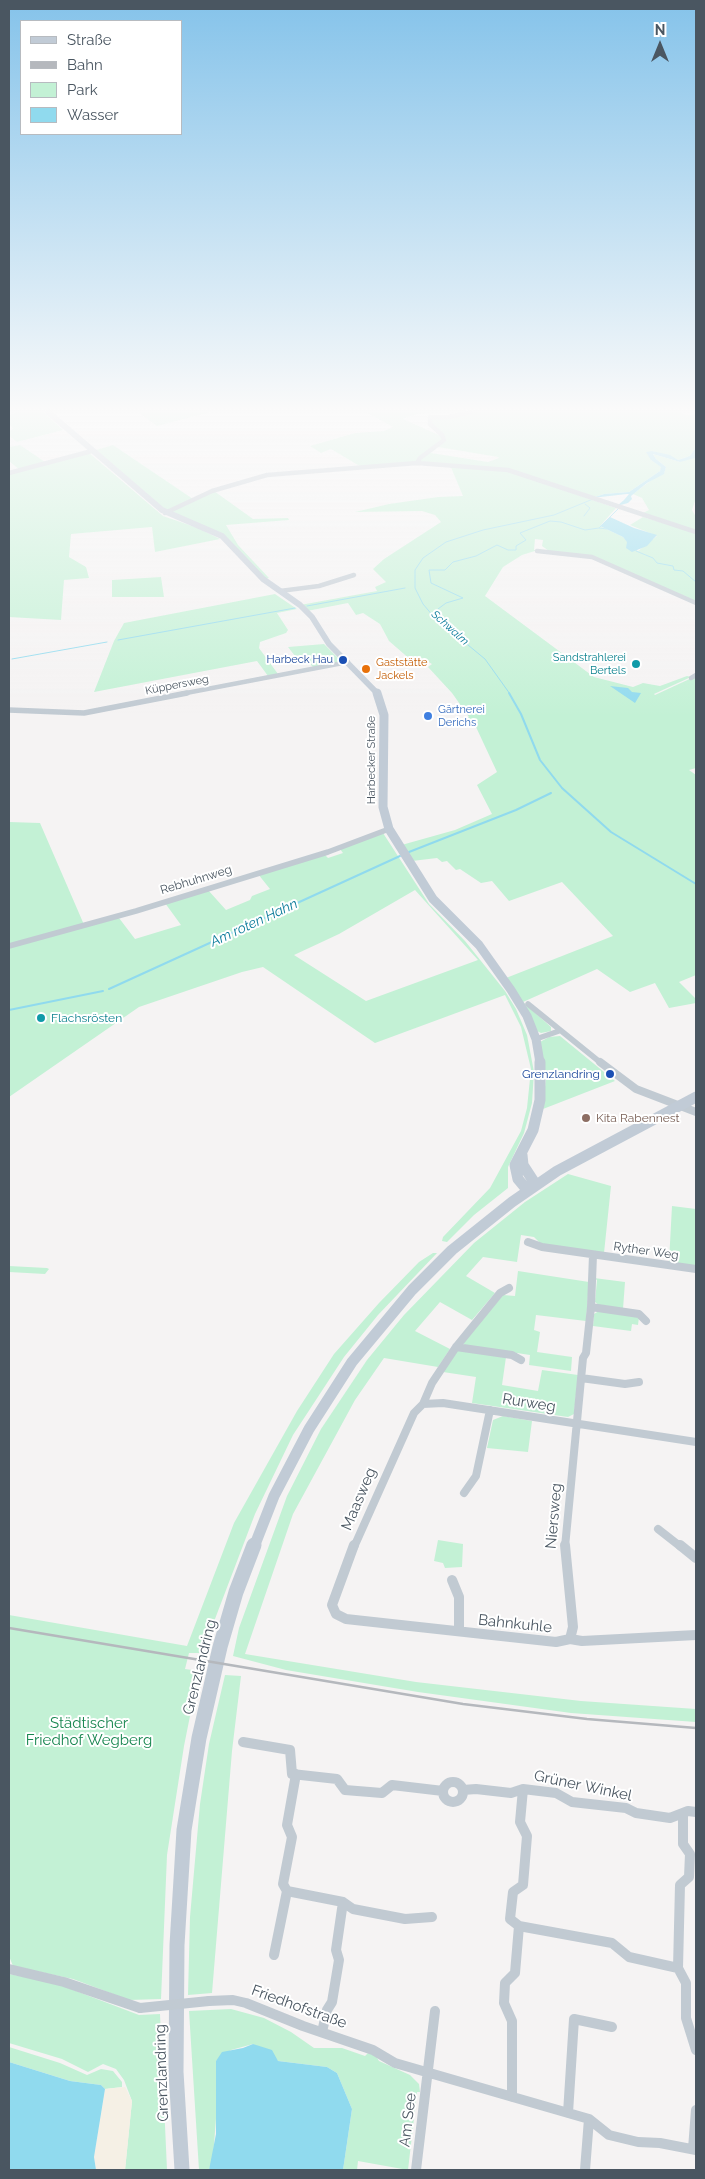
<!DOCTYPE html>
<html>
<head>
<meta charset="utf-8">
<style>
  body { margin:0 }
  #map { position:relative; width:705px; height:2179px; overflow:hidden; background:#f5f3f3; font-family:Raleway,sans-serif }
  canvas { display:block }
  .frame { position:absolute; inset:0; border:10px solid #4a5661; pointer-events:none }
  .legend { position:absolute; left:20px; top:20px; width:162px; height:115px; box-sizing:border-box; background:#fff; border:1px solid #b7bbc0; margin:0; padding:6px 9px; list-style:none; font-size:15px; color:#4a5661 }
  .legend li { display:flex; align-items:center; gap:10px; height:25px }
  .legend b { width:25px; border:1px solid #b7bbc0 }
  .north { position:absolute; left:635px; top:20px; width:50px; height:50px; -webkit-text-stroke:4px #fff; paint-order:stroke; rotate:0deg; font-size:14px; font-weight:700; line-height:20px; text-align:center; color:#4a5661 }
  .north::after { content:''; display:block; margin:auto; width:18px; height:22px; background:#4a5661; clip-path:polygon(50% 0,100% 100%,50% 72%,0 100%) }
</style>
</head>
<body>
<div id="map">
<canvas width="705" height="2179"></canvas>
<div class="frame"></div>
<ul class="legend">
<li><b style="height:6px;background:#c1cbd6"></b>Straße</li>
<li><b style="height:6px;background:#b5b8bd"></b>Bahn</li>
<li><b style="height:14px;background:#c3f1d5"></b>Park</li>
<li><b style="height:14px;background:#90daee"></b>Wasser</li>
</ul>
<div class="north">N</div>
</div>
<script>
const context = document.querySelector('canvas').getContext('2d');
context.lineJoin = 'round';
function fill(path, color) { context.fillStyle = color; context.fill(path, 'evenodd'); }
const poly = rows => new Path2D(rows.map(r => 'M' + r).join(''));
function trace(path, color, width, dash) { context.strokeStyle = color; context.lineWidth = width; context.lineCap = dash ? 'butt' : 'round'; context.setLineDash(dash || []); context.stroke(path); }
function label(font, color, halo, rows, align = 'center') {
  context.font = font + ' Raleway,sans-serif'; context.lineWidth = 4; context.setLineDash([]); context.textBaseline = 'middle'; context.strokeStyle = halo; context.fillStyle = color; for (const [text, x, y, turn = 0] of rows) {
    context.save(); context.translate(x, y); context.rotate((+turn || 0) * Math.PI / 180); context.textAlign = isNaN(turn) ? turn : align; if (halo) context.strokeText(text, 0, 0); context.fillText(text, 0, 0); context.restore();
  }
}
fill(poly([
  [19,412,43,412,63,430,17,442,9,436,9,431,13,429,9,423,9,415],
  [138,412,210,412,157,426],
  [366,412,426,412,428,413,416,414,403,419,441,436,432,424,431,417,456,416,475,412,681,412,686,415,696,414,696,447,690,456,678,460,652,451,651,460,662,467,660,471,629,492,604,494,592,498,504,470,616,508,600,526,623,537,638,551,657,536,630,525,643,517,696,533,696,601,592,557,549,551,542,546,543,540,535,539,534,550,538,550,522,555,503,567,485,596,594,677,633,687,643,683,660,686,687,676,691,677,654,694,655,695,696,676,696,768,689,770,696,775,696,975,679,982,696,999,696,1003,669,1008,655,983,630,992,597,969,523,1002,551,1027,551,1031,541,1033,537,1031,506,978,613,936,562,882,509,901,492,881,481,883,460,869,456,870,447,861,442,862,437,858,412,861,398,846,455,830,492,814,477,785,497,772,476,727,468,718,469,717,452,693,428,667,432,664,423,659,412,661,389,641,380,624,363,613,356,615,348,603,307,611,300,605,377,591,375,587,386,582,373,569,384,559,441,522,435,515,422,511,355,512,389,504,438,497,463,496,450,465,415,463,363,468,331,449,321,453,310,446,355,433,384,431,393,427],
  [438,447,498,457,499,458,488,462,431,453],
  [20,445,48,464,88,452,163,516,198,528,220,539,155,552,152,527,71,534,69,557,86,567,89,578,64,580,61,620,9,617,9,475,21,471,9,461,9,447],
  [113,445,193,499,214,491,253,519,288,518,289,520,226,525,238,545,269,578,265,579,222,534,171,515,96,450],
  [696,452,696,498,692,510,696,517,696,531,641,514,649,510,642,498,633,494,657,476,664,473,666,467,656,459,653,454,680,462],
  [161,577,164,597,112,597,112,580],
  [275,594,297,609,277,613,288,630,286,633,260,642,259,648,278,674,268,676,257,661,94,692,114,641,124,623],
  [324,644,342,662,313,667,301,655,295,656,288,647],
  [9,822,40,823,85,927,119,918,135,939,181,925,165,903,208,890,226,910,250,900,252,896,270,889,258,874,324,854,328,858,343,853,340,849,383,833,429,904,465,941,505,991,516,1009,527,1035,534,1072,532,1103,524,1133,508,1167,508,1188,474,1215,447,1242,442,1241,443,1237,490,1188,521,1131,527,1108,531,1069,521,1027,505,995,375,1043,263,967,242,972,139,1007,9,1097],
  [415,890,478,960,366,1001,294,955,339,934],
  [560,1036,615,1081,543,1109,546,1076,540,1042,549,1037],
  [568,1174,611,1186,604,1253,542,1245,534,1237,521,1235,517,1262,483,1257,466,1276,495,1293,472,1320,440,1302,415,1331,450,1349,438,1367,384,1358,355,1400,293,1514,245,1654,416,1682,581,1701,696,1709,696,1722,571,1713,418,1692,286,1670,233,1656,239,1628,287,1496,321,1429,367,1360,404,1315,474,1243,525,1202],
  [672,1206,696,1209,696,1266,669,1262],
  [433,1253,437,1253,378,1315,344,1357,293,1435,255,1514,202,1653,189,1653,185,1669,199,1671,184,1746,167,1855,161,1999,129,2000,73,1979,13,1966,9,1956,9,1615,187,1646,234,1523,297,1411,334,1354,379,1303,419,1262],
  [9,1266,47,1268,49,1269,45,1274,9,1272],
  [518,1271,589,1282,586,1321,536,1315,534,1330,540,1332,537,1352,572,1357,571,1371,529,1365,530,1355,464,1345,463,1342,503,1295,515,1296],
  [594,1278,625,1282,623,1309,600,1306,595,1302,597,1280],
  [599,1311,639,1317,638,1325,632,1324,631,1331,593,1326,594,1314],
  [461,1350,506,1357,502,1385,538,1391,542,1370,578,1375,574,1414,568,1417,472,1403,476,1377,443,1372,457,1351],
  [503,1416,532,1421,528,1452,487,1448,493,1420],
  [438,1540,463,1544,462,1567,445,1568,443,1563,434,1561],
  [225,1675,241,1676,232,1751,212,1993,188,1995,190,1917,200,1804,209,1744],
  [9,1974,55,1983,139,2015,160,2014,167,2170,125,2170,132,2101,124,2080,116,2069,103,2064,88,2072,62,2059,9,2043],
  [231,2009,264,2018,291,2032,314,2048,342,2048,365,2056,368,2053,376,2056,379,2061,410,2075,419,2084,420,2092,417,2092,408,2170,358,2161,357,2170,343,2170,352,2109,337,2073,327,2067,278,2061,253,2044,231,2050,216,2061,217,2106,213,2157,209,2170,199,2170,189,2011],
  [9,2047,60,2063,87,2075,101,2069,113,2071,122,2082,122,2087,105,2089,101,2085,70,2081,9,2062]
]), '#c3f1d5');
fill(poly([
  [125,2087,132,2101,125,2170,96,2170,94,2157,105,2089]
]), '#f5f0e5');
fill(poly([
  [696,447,695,458,680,462,653,454,656,459,666,467,664,474,647,483,631,496,632,499,628,503,617,506,624,500,629,494,627,494,592,498,604,494,629,492,660,471,661,467,651,460,646,452,652,451,670,455,678,460,690,456],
  [610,517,634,528,657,535,647,546,632,552,626,548,627,542,623,537,600,526],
  [610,686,628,688,632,692,641,693,635,703],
  [253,2044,272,2050,278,2061,327,2067,337,2073,352,2109,343,2170,209,2170,216,2134,216,2061,222,2052,243,2048],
  [9,2062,70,2081,101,2085,105,2089,94,2157,96,2170,9,2170]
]), '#90daee');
trace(poly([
  [584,516,590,508,585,504],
  [607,529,599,528,618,509],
  [636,551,653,558,657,563,673,566,674,570,683,571,696,582],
  [307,606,405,588],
  [438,609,446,603,463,598,431,583,429,570,445,570,453,562,476,556,497,545,508,550,516,550,516,546,526,540,520,533,550,521,561,522,585,530,599,528],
  [118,640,295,608],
  [12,659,107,642],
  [510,694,485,659,434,617,423,604,415,588,415,570,423,558,446,542,483,530,554,515,593,499]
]), '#90daee', 1);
trace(poly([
  [509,693,521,714,540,760,562,788,611,832,696,884],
  [409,852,516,810,551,793],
  [109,989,400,856],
  [9,1010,103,991]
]), '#90daee', 2);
trace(poly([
  [417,463,420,458,444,440,442,435,430,424,430,417,448,417,471,412],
  [9,473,92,451],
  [165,513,212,491,267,475,417,463,508,470,696,532],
  [537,551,592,557,696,603],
  [280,591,319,586,354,575],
  [691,678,696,675],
  [181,694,348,662]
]), '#c1cad2', 4.5);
trace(poly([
  [9,710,84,713,187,693],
  [9,946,136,911,328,852,389,829],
  [528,1004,601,1063],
  [536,1039,559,1031]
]), '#c1cad2', 5.5);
trace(poly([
  [600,1062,636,1089,696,1112],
  [528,1242,542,1247,696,1269],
  [591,1307,639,1314,646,1321],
  [456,1347,512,1355,521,1360],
  [581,1378,625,1384,639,1382],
  [423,1404,432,1383,456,1347,500,1293,509,1288],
  [464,1493,476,1476,490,1410],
  [658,1529,681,1547],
  [354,1547,414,1413,423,1404,443,1403,696,1442],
  [565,1547,583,1358,586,1353,591,1307,593,1255]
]), '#c1cad2', 8);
trace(poly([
  [354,1545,332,1605,336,1614,346,1619,556,1642,570,1639,582,1641,696,1635],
  [565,1545,573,1627,570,1639],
  [680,1545,696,1558],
  [452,1580,459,1597,459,1631],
  [243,1742,290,1750,292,1774,337,1779,345,1790,382,1793,392,1785,443,1791],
  [296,1774,287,1825,292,1837,283,1884,287,1891,343,1902,353,1909,405,1919,432,1917],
  '443 1792a10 10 0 1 1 20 0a10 10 0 1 1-20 0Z',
  [463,1790,476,1789,511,1793,523,1789,556,1793,572,1802,626,1808,636,1813,670,1818,688,1811,696,1812],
  [683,1813,683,1844,690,1854,689,1877,680,1885,678,1968,686,1983,686,2018,696,2050],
  [519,1926,612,1943,629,1957,678,1968],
  [274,1955,287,1891],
  [9,1969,64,1982,140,2008],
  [209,2001,233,2000,246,2003,303,2026,373,2050,395,2063,589,2119,609,2135,638,2142,660,2143,696,2150],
  [322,2032,327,2010,332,2002,339,1960,336,1950,343,1902],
  [512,2097,512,2021,504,2003,505,1983,515,1973,519,1926,510,1919,513,1892,523,1885,527,1836,520,1822,523,1789],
  [568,2113,574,2019,612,2027],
  [693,2149,696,2110],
  [416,2170,435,2011],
  [585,2170,589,2119]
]), '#c1cad2', 10);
trace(poly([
  [48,412,162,510,222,536,263,579,300,605,312,617,329,644,378,694]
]), '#c1cbd6', 6);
trace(poly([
  [377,693,384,715,383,807,389,829,433,899,479,945,511,990,527,1016,536,1039,540,1063]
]), '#c1cbd6', 9);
trace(poly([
  [522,1155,523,1165,536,1185],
  [528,1191,518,1179,515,1165,533,1130,540,1100,540,1062],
  [254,1547,274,1496,309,1429,352,1362,412,1290,452,1250,512,1202,557,1171,696,1097]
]), '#c1cbd6', 11);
trace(poly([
  [182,2170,176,2072,177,1945,184,1830,199,1738,220,1647,236,1592,254,1545]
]), '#c1cbd6', 15);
trace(poly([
  [9,1628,463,1704,587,1719,696,1728]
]), '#b5b8bd', 2.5);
trace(poly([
  [140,2008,209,2001]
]), '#c1cad2', 10);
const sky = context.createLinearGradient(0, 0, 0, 717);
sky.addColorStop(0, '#85c3ea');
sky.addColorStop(0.57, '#fafafa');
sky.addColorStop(1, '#fafafa00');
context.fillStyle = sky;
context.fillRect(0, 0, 705, 717);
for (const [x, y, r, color] of [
  [343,660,5,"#1a4fb4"],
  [636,664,5,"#0f9aa8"],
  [366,669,5,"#e8710a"],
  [428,716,5,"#3f7fe0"],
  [41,1018,5,"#0f9aa8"],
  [610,1074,5,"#1a4fb4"],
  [586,1118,5,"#8d6e63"]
]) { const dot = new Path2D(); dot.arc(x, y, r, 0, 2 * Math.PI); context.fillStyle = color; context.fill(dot); trace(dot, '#fff', 2); }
label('italic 11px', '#0c7c9b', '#fff', [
  ["Schwalm",450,628,42]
]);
label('11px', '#0d838f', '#fff', [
  ["Sandstrahlerei",626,658],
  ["Bertels",626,671]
], 'right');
label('11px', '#164399', '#fff', [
  ["Harbeck Hau",333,660]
], 'right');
label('11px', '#c56008', '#fff', [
  ["Gaststätte",376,663],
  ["Jackels",376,676]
], 'left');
label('11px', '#4a5661', '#fff', [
  ["Küppersweg",177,685,-11],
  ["Harbecker Straße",372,760,-90]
]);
label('11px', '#366cbe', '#fff', [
  ["Gärtnerei",438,710],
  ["Derichs",438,723]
], 'left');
label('12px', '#4a5661', '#fff', [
  ["Rebhuhnweg",196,880,-17],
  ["Ryther Weg",646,1251,8]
]);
label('12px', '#0d838f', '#fff', [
  ["Flachsrösten",51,1018]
], 'left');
label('12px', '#164399', '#fff', [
  ["Grenzlandring",600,1074]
], 'right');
label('12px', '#785e54', '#fff', [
  ["Kita Rabennest",596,1118]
], 'left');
label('italic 14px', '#0c7c9b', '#fff', [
  ["Am roten Hahn",254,923,-25]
]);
label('15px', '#4a5661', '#fff', [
  ["Rurweg",529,1403,9],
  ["Maasweg",359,1499,-67],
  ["Niersweg",554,1516,-85],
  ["Bahnkuhle",515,1624,6],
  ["Grenzlandring",200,1667,-76],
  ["Grüner Winkel",583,1786,12],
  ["Friedhofstraße",299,2007,20],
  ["Grenzlandring",162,2073,-92],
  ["Am See",408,2120,-83]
]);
label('15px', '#17864f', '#fff', [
  ["Städtischer",89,1723],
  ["Friedhof Wegberg",89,1740]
]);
</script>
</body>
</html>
